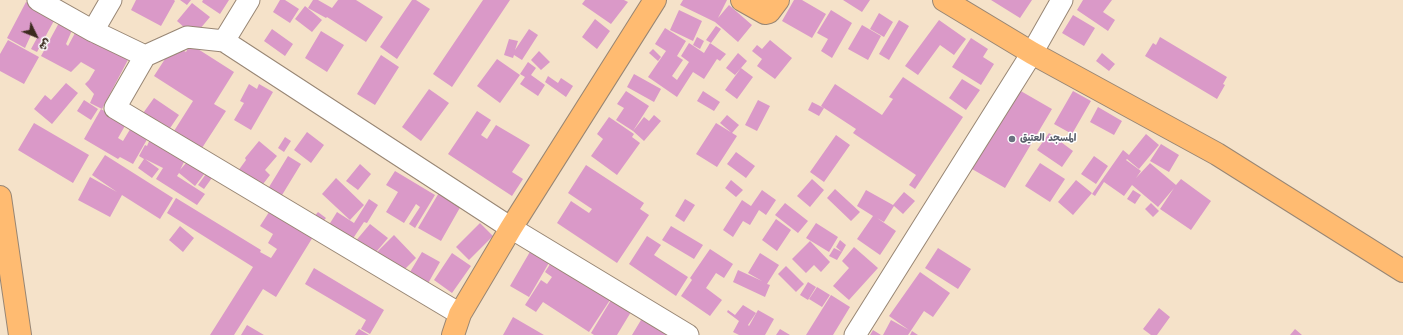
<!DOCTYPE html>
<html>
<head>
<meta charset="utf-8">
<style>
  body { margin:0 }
  #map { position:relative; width:1403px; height:335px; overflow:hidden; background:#f5e2c9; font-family:Kalam,"Playpen Sans Arabic",sans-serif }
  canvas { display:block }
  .north { position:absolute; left:16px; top:16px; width:40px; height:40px; -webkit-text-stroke:3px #fff; paint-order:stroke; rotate:133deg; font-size:11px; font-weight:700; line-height:16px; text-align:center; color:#3b2a1e }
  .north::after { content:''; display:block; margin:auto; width:14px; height:18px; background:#3b2a1e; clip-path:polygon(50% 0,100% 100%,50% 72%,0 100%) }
</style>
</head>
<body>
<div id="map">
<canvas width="1403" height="335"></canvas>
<div class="north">ش</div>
</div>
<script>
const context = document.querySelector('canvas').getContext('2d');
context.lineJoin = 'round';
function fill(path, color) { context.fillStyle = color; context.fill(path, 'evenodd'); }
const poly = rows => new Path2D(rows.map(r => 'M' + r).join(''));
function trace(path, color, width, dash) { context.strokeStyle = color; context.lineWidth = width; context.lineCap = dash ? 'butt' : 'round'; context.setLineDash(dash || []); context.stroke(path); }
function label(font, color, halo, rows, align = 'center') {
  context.font = font + ' Kalam,"Playpen Sans Arabic",sans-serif'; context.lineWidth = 3; context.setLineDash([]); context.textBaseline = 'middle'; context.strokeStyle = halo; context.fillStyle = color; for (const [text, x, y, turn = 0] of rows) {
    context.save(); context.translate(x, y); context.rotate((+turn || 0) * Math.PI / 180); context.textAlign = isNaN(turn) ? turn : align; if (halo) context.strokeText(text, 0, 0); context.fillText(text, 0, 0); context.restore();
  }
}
fill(poly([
  [136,0,174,0,175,1,161,26,131,10],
  [180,0,191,0,187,5],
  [203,0,229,0,220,14,202,2],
  [280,0,285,0,299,9,290,23,273,12],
  [313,0,318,0,332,8,338,0,356,0,383,17,366,42,327,17,326,18,308,8],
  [412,0,416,0,430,9,397,59,380,47],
  [483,0,510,0,452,87,433,74],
  [585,0,624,0,628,2,611,24,582,4],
  [683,0,727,0,718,18,729,5,752,25,738,42,715,22,680,5],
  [794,0,802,0,826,14,812,38,782,21],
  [843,0,870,0,862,12],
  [991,0,1032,0,1020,18],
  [1083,0,1112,0,1103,12,1115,20,1108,31,1077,10],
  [26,2,56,17,37,52,31,49,37,38,31,35,25,48,7,38],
  [192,3,210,17,194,36,177,21],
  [305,6,322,20,312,32,295,19],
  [679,10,702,21,693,41,670,30],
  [831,10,852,23,832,58,821,51,828,39,817,33],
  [879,13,893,22,884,37,870,29],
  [1073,15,1095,28,1084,46,1062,33],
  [595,19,610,31,597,49,582,37],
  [899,20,909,26,889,60,879,54],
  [939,20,966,39,954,55,940,45,918,75,905,66],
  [60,21,73,28,66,44,68,46,75,33,130,56,102,109,90,103,94,94,85,84,89,80,95,70,81,62,71,72,41,56],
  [862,25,881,36,868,60,848,49],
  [716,26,721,29,711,43,706,40],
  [665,28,686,41,677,56,683,60,672,76,677,80,689,62,681,56,689,43,704,53,710,43,726,54,720,61,717,59,704,79,693,72,677,97,648,77,666,51,655,44],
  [272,29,293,44,285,56,264,41],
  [529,29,538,35,522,60,514,55,513,58,504,55,509,39,518,41,515,50],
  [321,31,344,45,327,72,305,58],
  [697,37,704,41,700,49,693,45],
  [1160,37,1227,77,1223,84,1225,85,1217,99,1145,56,1153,43,1156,45],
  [971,38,988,49,983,57,994,64,981,85,952,67],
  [8,40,39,57,24,84,0,71,0,54],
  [770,40,792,58,775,79,757,66,762,59,752,51,757,45,762,49],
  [190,44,234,72,214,104,226,111,202,148,174,131,193,101,154,76,174,45,186,52],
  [653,49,661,57,658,61,649,53],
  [539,51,550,62,541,70,531,60],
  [738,53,747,61,735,75,726,68],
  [1102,53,1115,64,1109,71,1096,61],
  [381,55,399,67,375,105,357,94],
  [497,59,520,75,500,103,477,86],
  [528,62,536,68,531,75,545,85,538,96,520,84,525,77,520,74],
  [741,68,753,77,737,99,725,90],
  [634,74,661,89,654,102,627,87],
  [548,76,558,83,561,78,573,86,566,97,545,82],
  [903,77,963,117,915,189,909,185,916,175,853,133,856,129,821,106,835,84,882,115,893,99,889,97],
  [962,79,980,90,966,110,949,98],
  [66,83,78,93,52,124,34,109,45,95,51,100],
  [249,84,257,89,259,84,273,92,251,130,234,120,244,103,240,101],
  [429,89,449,103,421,141,402,127],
  [1019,90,1052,109,1005,188,972,169],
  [626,91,649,106,633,131,644,117,649,121,654,115,661,121,644,141,633,131,616,120,624,108,617,104],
  [703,91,720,102,714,111,697,101],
  [1073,91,1091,101,1072,134,1054,124],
  [154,98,179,115,166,134,141,116],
  [84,100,98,109,91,120,77,111],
  [758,100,770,106,757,131,745,125],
  [812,102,824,108,819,116,808,110],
  [1098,107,1122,121,1114,135,1090,122],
  [101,109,126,124,118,138,123,141,132,126,149,136,133,164,120,157,118,159,84,139],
  [477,111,491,120,481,135,487,139,496,125,530,145,512,172,523,179,512,196,448,154],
  [727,115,739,125,732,133,720,123],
  [609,117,634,134,632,137,640,143,617,175,591,156,603,139,597,134],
  [34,123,89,155,73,183,18,150],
  [716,123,737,136,717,167,696,154],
  [307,132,324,145,311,163,294,150],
  [1049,133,1073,151,1062,167,1037,150],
  [1146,134,1159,145,1139,169,1127,159,1126,160,1141,171,1136,178,1150,163,1176,185,1181,179,1211,201,1191,230,1160,209,1174,188,1158,207,1132,185,1124,196,1104,182,1095,196,1092,194,1123,150,1129,155],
  [836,135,850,145,824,182,810,172],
  [151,137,187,156,180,170,192,156,208,169,195,186,179,173,177,176,205,194,197,205,156,179,163,168,145,159,159,169,152,178,138,168,144,159,139,156,145,145,147,146],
  [285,137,291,141,284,152,278,148],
  [259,141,277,156,265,170,270,175,260,188,238,171,246,160,245,158],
  [1161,144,1179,155,1169,172,1150,161],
  [736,152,755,166,746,178,727,164],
  [105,155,173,198,160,219,122,195,110,217,78,200,90,177,117,192,92,175],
  [288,156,301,164,279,200,266,192],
  [1094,156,1108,166,1096,184,1081,174],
  [1040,163,1065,179,1050,202,1025,186],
  [360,164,371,174,358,190,346,181],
  [586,165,644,203,640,209,649,215,617,263,557,223,571,201,589,213,592,209,568,193],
  [208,171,214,175,204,189,198,185],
  [395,171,435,195,415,228,409,224,420,207,416,204,404,223,386,212,398,192,386,185],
  [336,178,364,205,350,220,322,194],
  [812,179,824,190,810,207,797,196],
  [731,180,743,190,736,197,725,188],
  [1076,180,1092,193,1073,215,1058,202],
  [835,189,860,212,851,221,827,198],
  [762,190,776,200,766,215,759,210,750,225,743,221,733,237,723,230,742,200,751,206],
  [866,190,893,205,904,192,915,201,903,214,894,206,884,222,877,218,896,231,880,255,857,239,873,216,857,206],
  [1133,190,1141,195,1135,204,1127,199],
  [440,191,462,204,441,241,418,228],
  [176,198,261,250,260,252,271,258,277,249,268,243,273,234,260,226,273,206,316,232,276,297,263,289,234,335,210,335,253,267,167,213],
  [369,199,378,205,367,223,364,222,350,243,327,228,337,212,354,223],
  [685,199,695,205,684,222,675,216],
  [785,203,808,221,798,233,775,215],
  [1151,203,1159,211,1153,217,1145,209],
  [318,212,326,218,320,225,313,218],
  [776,219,791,230,777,251,762,240],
  [480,223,493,236,469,260,456,247],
  [816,223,838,237,829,252,806,238],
  [370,224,388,238,371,258,354,243],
  [180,226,194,238,183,252,169,240],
  [671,226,703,245,694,259,662,240],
  [394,235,416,258,398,276,376,253],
  [647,236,661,245,654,255,688,277,676,296,629,264],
  [840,240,846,245,842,252,836,247],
  [810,241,830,262,821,272,814,265,806,273,792,259],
  [854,247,878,268,849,300,833,286,849,268,842,261],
  [834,248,842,252,837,260,829,256],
  [938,248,971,269,958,289,925,268],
  [710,249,733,264,724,278,716,273,706,288,722,300,710,316,681,296,692,280,690,278],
  [531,250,550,261,529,297,510,286],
  [422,252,440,262,426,287,407,277],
  [452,253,471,266,452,293,434,280],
  [760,253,779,265,767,284,770,285,765,297,733,282,738,270,762,281,748,273],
  [552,261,610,300,589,332,543,302,536,312,525,305,541,280,547,284,552,277,545,272],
  [786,266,804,284,796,292,778,274],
  [314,268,384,310,370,334,361,329,366,320,305,284],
  [920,272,950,293,933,317,924,311,908,335,883,335,891,320,909,330,889,316],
  [808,282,816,287,808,300,800,295],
  [817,287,830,295,822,307,809,299],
  [614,295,634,307,617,335,594,335,591,333],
  [831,295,850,307,833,335,806,335],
  [743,305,756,313,748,325,749,326,758,310,774,319,765,335,739,335,733,332,739,321,727,312,728,310,735,315],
  [1159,308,1170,317,1157,335,1151,335,1143,329],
  [644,315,677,335,632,335],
  [513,317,544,335,503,335],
  [247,325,264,335,241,335],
  [359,329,369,335,355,335],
  [780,329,790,335,776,335],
  [1295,329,1302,335,1290,335],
  [873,330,881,335,870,335],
  [912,331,918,335,910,335]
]), '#da99c8');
const minor = poly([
  [38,0,93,31,145,56],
  [249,0,224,41,511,228,688,335],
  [93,31,111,0],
  [224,41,187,37,145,56,115,108,460,314],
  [855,335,1032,53,1062,0]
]);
const major = poly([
  [742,0,765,13,769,12,778,0],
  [944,0,1032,53,1217,154,1403,271],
  [0,197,20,335],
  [453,335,460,314,511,228,655,0]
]);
trace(minor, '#988674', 23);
trace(major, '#988674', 24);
trace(minor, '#fff', 21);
trace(major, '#ffbb71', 22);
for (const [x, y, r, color] of [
  [1012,139,4,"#6b7280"]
]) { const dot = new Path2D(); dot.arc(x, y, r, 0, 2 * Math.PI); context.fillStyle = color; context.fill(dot); trace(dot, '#fff', 1.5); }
label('bold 10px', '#5b616d', '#fff', [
  ["المسجد العتيق",1020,139]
], 'left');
</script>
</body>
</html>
